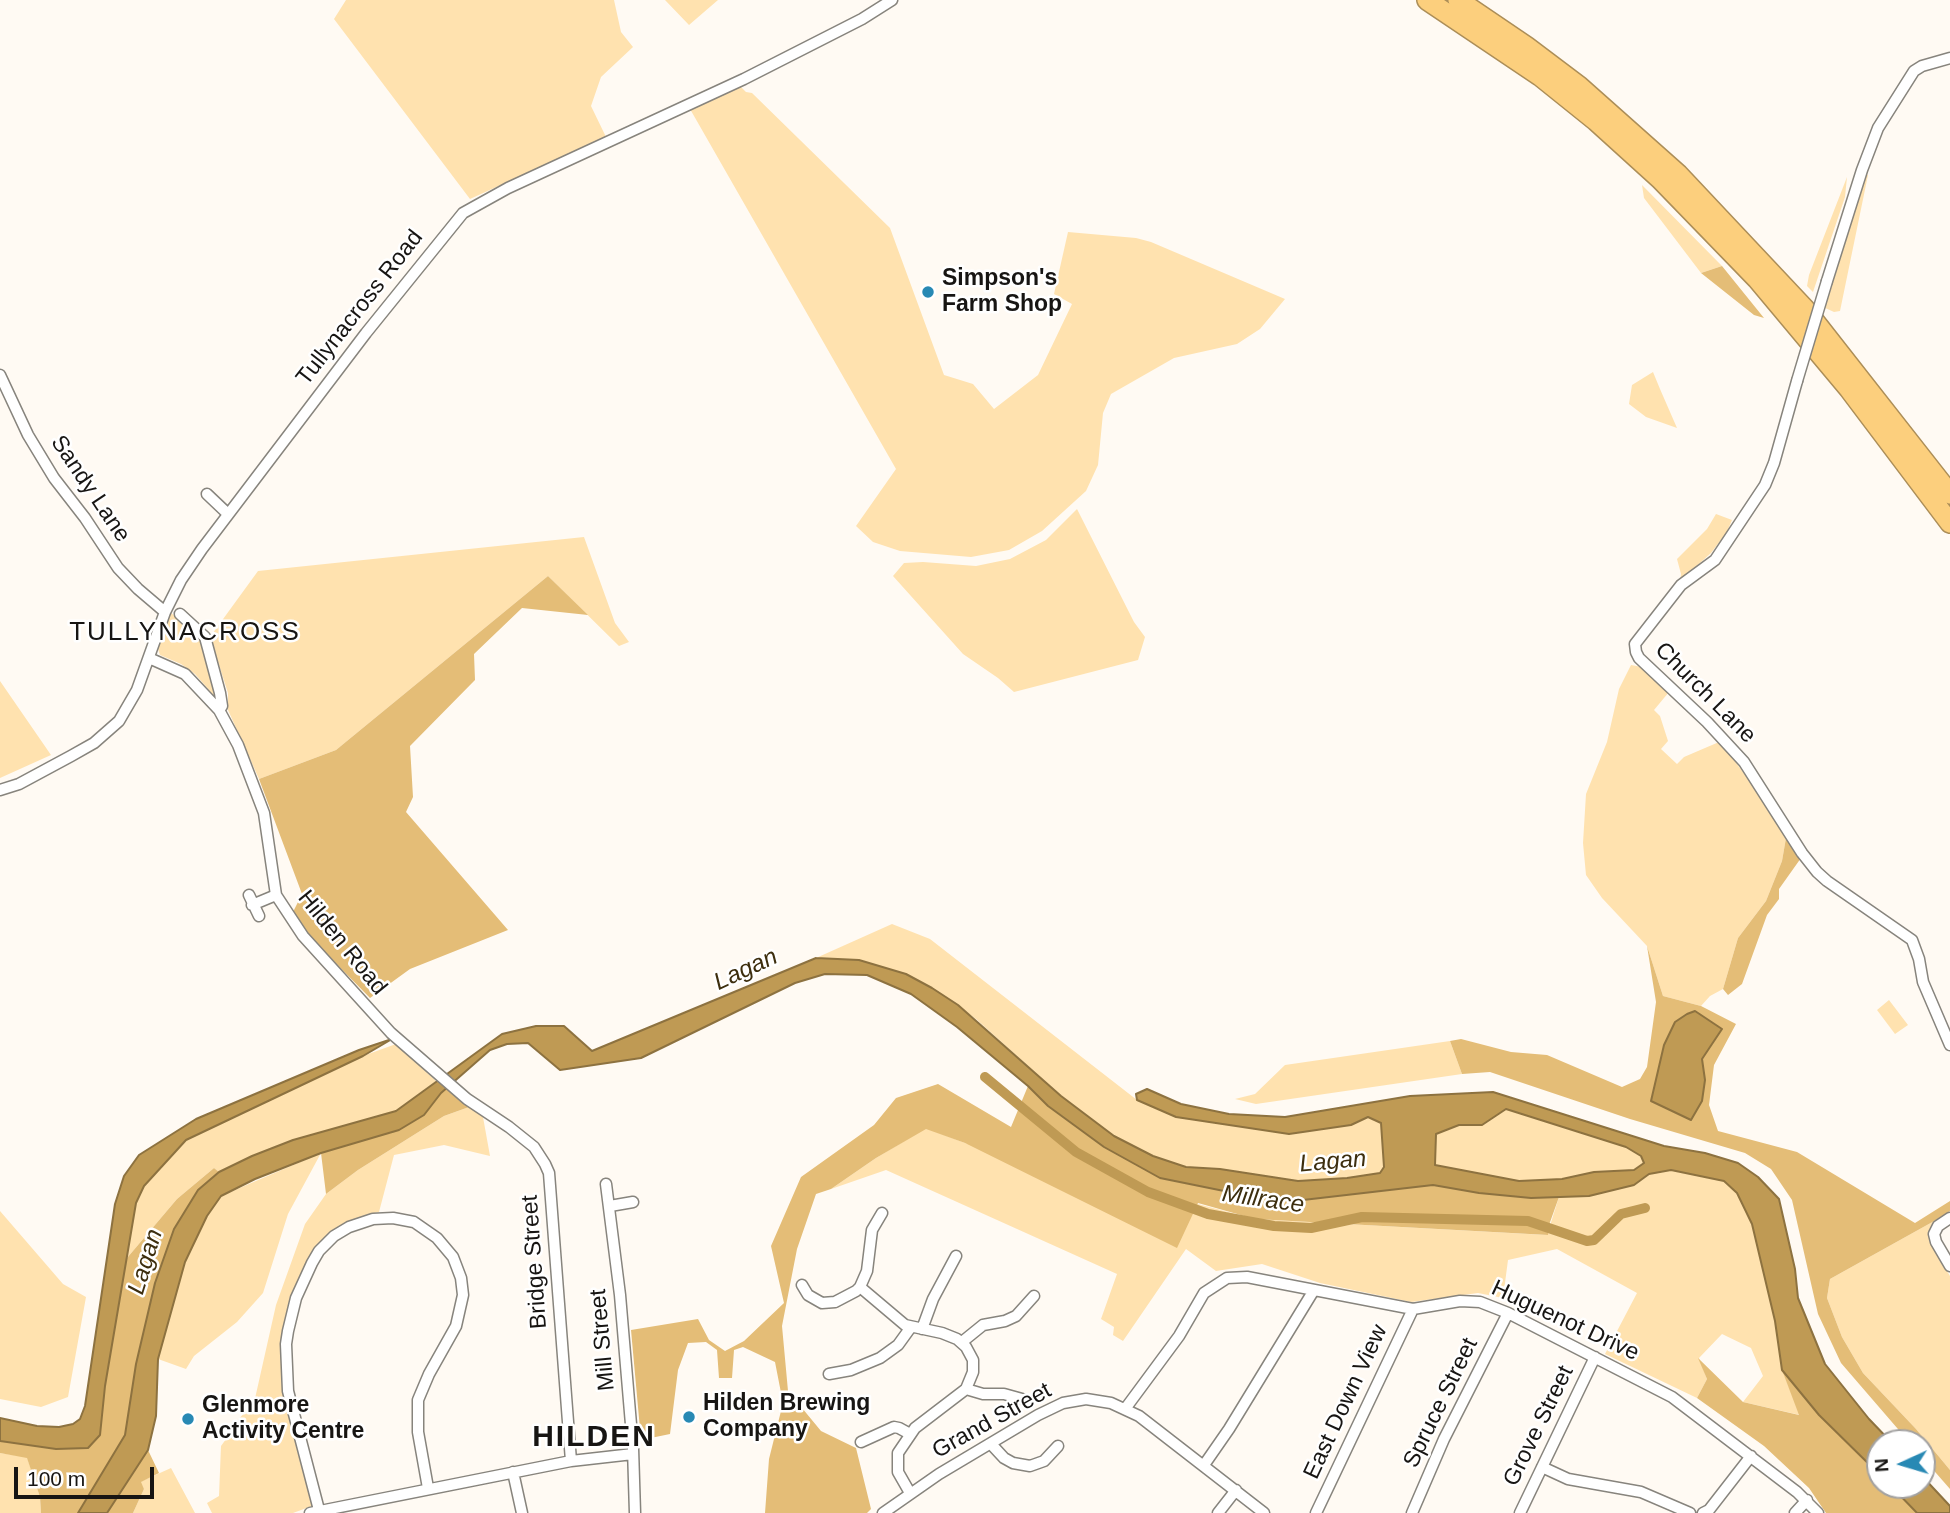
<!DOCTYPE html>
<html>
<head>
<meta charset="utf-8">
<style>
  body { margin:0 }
  #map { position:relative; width:1950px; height:1513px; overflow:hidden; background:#fffaf3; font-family:Helvetica,sans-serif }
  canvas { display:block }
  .north { position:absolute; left:1866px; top:1429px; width:70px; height:70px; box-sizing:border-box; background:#fff; border:2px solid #a2a1a1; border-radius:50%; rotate:266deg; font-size:19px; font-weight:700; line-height:28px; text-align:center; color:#171513 }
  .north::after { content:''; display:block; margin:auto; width:24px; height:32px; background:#2889b4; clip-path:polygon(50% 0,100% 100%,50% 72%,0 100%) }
  .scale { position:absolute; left:14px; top:1467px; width:140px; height:32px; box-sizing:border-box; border:4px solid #171513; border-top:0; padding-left:9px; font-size:21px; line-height:24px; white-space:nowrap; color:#171513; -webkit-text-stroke:5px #fff; paint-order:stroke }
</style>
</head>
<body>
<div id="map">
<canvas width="1950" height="1513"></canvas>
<div class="north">N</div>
<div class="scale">100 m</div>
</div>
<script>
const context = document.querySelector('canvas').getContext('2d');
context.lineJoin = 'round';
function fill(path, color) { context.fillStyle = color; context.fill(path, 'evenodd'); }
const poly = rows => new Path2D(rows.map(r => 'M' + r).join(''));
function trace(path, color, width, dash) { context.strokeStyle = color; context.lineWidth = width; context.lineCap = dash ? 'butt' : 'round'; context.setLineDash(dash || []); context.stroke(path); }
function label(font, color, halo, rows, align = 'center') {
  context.font = font + ' Helvetica,sans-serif'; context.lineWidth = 5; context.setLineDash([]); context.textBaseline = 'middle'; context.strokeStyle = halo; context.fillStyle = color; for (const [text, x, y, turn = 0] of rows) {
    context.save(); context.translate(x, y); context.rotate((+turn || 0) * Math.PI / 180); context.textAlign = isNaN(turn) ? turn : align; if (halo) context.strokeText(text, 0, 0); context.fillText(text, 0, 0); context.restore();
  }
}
fill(poly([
  [346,0,614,0,621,32,633,47,601,77,591,106,606,137,470,199,334,19],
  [665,0,718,0,689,25],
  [740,86,746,92,752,93,890,228,944,375,973,384,994,409,1038,375,1072,304,1054,294,1068,232,1136,238,1151,242,1285,299,1260,329,1237,344,1174,358,1111,394,1103,413,1098,465,1086,491,1042,531,1009,550,971,557,900,551,873,542,856,526,896,469,690,109],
  [1864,174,1868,175,1840,311,1834,312,1823,307],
  [1847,177,1845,197,1813,292,1807,286,1809,275],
  [1642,185,1722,266,1701,273,1644,198],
  [1653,372,1660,389,1677,428,1646,417,1629,404,1632,385],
  [1077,509,1134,622,1145,637,1138,660,1014,692,998,678,963,654,893,576,904,563,923,562,976,566,1010,559,1046,540],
  [1716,514,1732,520,1727,532,1711,553,1680,581,1681,574,1677,559,1707,529],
  [584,537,615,623,629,642,619,646,548,576,336,750,259,779,228,710,228,693,210,637,258,571],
  [170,612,198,636,204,645,216,698,195,674,181,664,160,655,158,649],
  [1631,665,1642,667,1669,692,1654,710,1660,716,1668,741,1661,749,1677,764,1684,757,1719,742,1727,750,1784,829,1786,838,1782,861,1766,901,1738,938,1723,989,1710,996,1701,1006,1663,996,1647,946,1602,898,1586,875,1583,843,1586,794,1607,742,1619,689],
  [0,681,51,755,0,778],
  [892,924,930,939,1137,1100,1176,1117,1289,1134,1351,1125,1368,1117,1381,1123,1384,1167,1380,1173,1347,1178,1298,1181,1220,1169,1186,1167,1153,1156,1114,1136,1061,1096,976,1019,932,988,906,974,859,960,816,958],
  [1889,1000,1908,1025,1895,1034,1877,1010],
  [1450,1041,1462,1074,1256,1104,1235,1099,1255,1094,1285,1065],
  [396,1044,436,1081,396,1111,293,1140,252,1156,219,1172,214,1168,177,1199,127,1258,136,1203,144,1186,186,1140,363,1056],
  [469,1107,483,1117,490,1156,444,1145,394,1155,379,1212,362,1216,337,1231,303,1272,284,1388,298,1454,312,1495,312,1506,293,1513,212,1513,207,1503,219,1496,221,1446,229,1435,230,1428,254,1403,276,1305,305,1224,326,1194,358,1170,444,1116],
  [1506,1109,1626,1147,1641,1156,1644,1164,1634,1170,1594,1172,1562,1179,1519,1181,1435,1165,1436,1134,1459,1125,1482,1125],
  [926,1128,965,1143,1255,1219,1547,1235,1559,1197,1589,1196,1634,1185,1649,1174,1671,1170,1724,1181,1737,1193,1752,1224,1775,1321,1783,1372,1800,1415,1743,1402,1763,1376,1751,1348,1722,1334,1699,1358,1707,1379,1697,1398,1605,1354,1637,1293,1557,1249,1508,1260,1503,1298,1478,1293,1411,1302,1320,1283,1262,1264,1216,1271,1186,1249,1123,1341,1113,1335,1114,1327,1101,1319,1117,1274,886,1170,831,1189,876,1158],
  [321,1153,288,1214,263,1293,237,1322,194,1356,186,1369,158,1359,185,1262,207,1216,221,1196],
  [0,1211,63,1284,86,1297,68,1397,41,1407,0,1399],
  [1936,1220,1932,1234,1934,1249,1950,1276,1950,1470,1916,1429,1863,1373,1842,1337,1827,1298,1830,1279],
  [0,1453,27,1457,40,1497,41,1513,0,1513],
  [171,1468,195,1513,133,1513,144,1489,140,1482]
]), '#ffe2af');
fill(poly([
  [1722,266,1764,318,1754,315,1701,273],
  [548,576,588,615,522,608,474,654,475,680,410,746,413,797,406,812,508,930,410,969,370,998,310,937,293,912,302,894,259,779,336,750],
  [1784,829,1801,858,1779,889,1779,899,1767,915,1742,984,1728,995,1723,989,1738,938,1766,901,1782,861,1786,838],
  [1647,946,1663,996,1701,1006,1736,1024,1714,1065,1709,1105,1718,1131,1797,1152,1915,1223,1950,1201,1950,1211,1936,1220,1830,1279,1827,1298,1842,1337,1863,1373,1916,1429,1950,1470,1950,1489,1922,1457,1922,1443,1910,1443,1841,1363,1818,1314,1792,1200,1771,1169,1745,1153,1630,1119,1490,1072,1462,1074,1450,1041,1461,1039,1511,1052,1547,1055,1622,1087,1640,1079,1647,1067,1656,1002],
  [1722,1029,1702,1059,1705,1080,1651,1100,1655,1088],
  [938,1084,1011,1127,1028,1086,1048,1106,1104,1147,1160,1178,1224,1191,1303,1200,1433,1185,1479,1193,1531,1198,1559,1197,1549,1225,1548,1235,1255,1219,1198,1203,1177,1248,965,1143,926,1129,876,1158,831,1189,816,1194,797,1249,782,1326,788,1391,821,1431,856,1448,871,1509,867,1513,765,1513,769,1459,783,1403,775,1362,743,1347,734,1350,732,1378,719,1378,717,1350,706,1342,688,1343,678,1370,670,1434,641,1440,631,1330,698,1319,709,1340,725,1351,744,1341,784,1303,771,1246,801,1177,874,1125,896,1098],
  [447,1087,469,1107,444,1116,358,1170,326,1194,321,1153,399,1130],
  [214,1168,219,1172,198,1190,174,1229,155,1283,136,1364,125,1435,78,1513,41,1513,40,1497,27,1458,0,1453,0,1441,10,1443,100,1435,105,1386,127,1258,177,1199],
  [1698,1358,1743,1402,1799,1415,1782,1370,1819,1415,1880,1475,1880,1485,1890,1485,1917,1513,1826,1513,1809,1488,1764,1446,1697,1398,1707,1379],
  [148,1450,159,1473,141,1482,144,1489,133,1513,107,1513]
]), '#e4bd77');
const water = poly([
  [816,958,859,960,906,974,932,988,958,1005,1061,1096,1114,1136,1153,1156,1186,1167,1220,1169,1298,1181,1347,1178,1380,1173,1384,1167,1381,1123,1368,1117,1351,1125,1289,1134,1176,1117,1137,1100,1136,1094,1147,1089,1181,1104,1229,1114,1285,1117,1410,1096,1493,1092,1664,1146,1705,1153,1738,1163,1758,1177,1779,1199,1795,1269,1798,1298,1825,1364,1869,1419,1892,1443,1880,1443,1880,1475,1819,1415,1782,1370,1775,1321,1752,1224,1737,1193,1724,1181,1671,1170,1649,1174,1634,1185,1589,1196,1531,1198,1479,1193,1433,1185,1303,1200,1224,1191,1160,1178,1104,1147,1048,1106,1028,1086,957,1027,911,994,867,975,825,974,795,983,641,1058,560,1070,528,1043,507,1044,490,1050,441,1093,424,1115,399,1130,321,1153,255,1179,221,1196,207,1216,185,1262,158,1359,156,1416,148,1450,107,1513,78,1513,125,1435,136,1364,155,1283,174,1229,198,1190,219,1172,252,1156,293,1140,396,1111,502,1034,536,1026,564,1026,592,1051,816,958],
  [1506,1109,1626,1147,1641,1156,1644,1163,1634,1170,1594,1172,1562,1179,1519,1181,1435,1165,1436,1134,1459,1125,1482,1125,1506,1109],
  [1695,1011,1722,1029,1702,1059,1705,1080,1702,1101,1691,1120,1651,1101,1664,1045,1675,1022,1687,1014,1695,1011],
  [392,1039,363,1056,186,1140,176,1151,144,1186,136,1203,105,1386,100,1435,88,1448,56,1449,0,1441,0,1418,37,1426,59,1427,73,1424,80,1419,85,1406,115,1204,124,1176,139,1155,196,1119,359,1050,392,1039],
  [1922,1476,1950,1506,1950,1513,1917,1513,1890,1485,1922,1485,1922,1476]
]);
fill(water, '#bf9a54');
trace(water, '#8d7240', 2);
trace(poly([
  [985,1077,1076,1152,1148,1192,1208,1214,1274,1226,1311,1228,1362,1217,1528,1221,1587,1241,1594,1240,1621,1214,1645,1208]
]), '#bf9a54', 10);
const minor = poly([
  [1827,281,1862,170,1878,128,1914,71,1922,66,1950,58],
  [0,375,28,435,54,478,85,518,118,568,138,589,165,612],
  [1797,381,1774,463,1765,485,1715,560,1681,585,1635,644,1636,652,1639,658,1707,722,1744,762,1802,853,1817,872,1827,881,1912,940,1919,959,1923,982,1950,1045],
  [207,494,227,513],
  [180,614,205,637,220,693,222,706,219,710],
  [149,658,185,674,219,710,238,745,264,813,276,895,303,936,391,1033,467,1099,509,1127,534,1147,545,1164,549,1173,571,1461],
  [0,790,19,784,71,756,94,743,119,721,137,690,165,612,181,580,202,549,366,333,463,213,508,188,744,79,862,19,892,0],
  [249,895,259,916],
  [252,905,276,895],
  [606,1184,620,1295,633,1448,635,1513],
  [610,1206,633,1202],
  [1950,1218,1938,1226,1934,1234,1936,1242,1950,1266],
  [802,1285,808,1295,822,1303,835,1302,856,1291,860,1287,867,1271,872,1230,882,1213],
  [860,1287,905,1325,942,1333,957,1339,966,1347,973,1360,973,1372,966,1389,915,1428,898,1453,898,1472,910,1493],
  [922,1329,933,1299,956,1256],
  [962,1342,983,1325,1005,1321,1016,1316,1034,1296],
  [829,1374,851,1370,880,1358,898,1345,911,1327],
  [966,1389,983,1394,1004,1394,1022,1399],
  [1125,1409,1179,1336,1204,1293,1227,1278,1247,1277,1413,1309,1460,1301,1480,1302,1508,1313,1672,1397,1797,1492,1818,1513],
  [861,1442,894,1427,899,1428,910,1434],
  [991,1444,1004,1458,1013,1463,1030,1466,1044,1461,1058,1446],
  [1204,1465,1229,1429,1314,1290],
  [1542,1467,1568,1479,1641,1492,1690,1513],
  [513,1472,522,1513],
  [319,1510,288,1391,286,1344,288,1331,296,1298,312,1263,319,1251,334,1236,349,1227,373,1219,393,1218,414,1222,437,1238,453,1257,461,1278,463,1295,456,1326,429,1374,418,1400,418,1432,428,1488],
  [310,1513,571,1461,633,1454],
  [883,1513,939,1474,1038,1415,1063,1403,1086,1399,1111,1403,1139,1416,1264,1513],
  [1218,1513,1236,1490],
  [1316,1513,1413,1309],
  [1412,1513,1444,1439,1508,1313],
  [1520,1513,1595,1357],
  [1703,1513,1709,1510,1751,1456],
  [1795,1513,1807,1500]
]);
const motorway = poly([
  [1427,0,1540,76,1596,121,1660,179,1757,279,1849,389,1950,523],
  [1458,0,1526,46,1579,86,1678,174,1805,309,1950,494]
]);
trace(minor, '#87847d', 13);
trace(motorway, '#ac8e58', 22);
trace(minor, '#fff', 10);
trace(motorway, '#fccf7d', 19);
const minorBridge = poly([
  [1797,381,1827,281]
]);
trace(minorBridge, '#87847d', 13, []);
trace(minorBridge, '#fff', 10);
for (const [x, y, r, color] of [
  [928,292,7,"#2889b4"],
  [689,1417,7,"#2889b4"],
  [188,1419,7,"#2889b4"]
]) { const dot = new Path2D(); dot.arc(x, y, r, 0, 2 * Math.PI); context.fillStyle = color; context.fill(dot); trace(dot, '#fff', 2.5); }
label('bold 23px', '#171513', '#fff', [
  ["Simpson's",942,279],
  ["Farm Shop",942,305],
  ["Hilden Brewing",703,1404],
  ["Company",703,1430],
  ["Glenmore",202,1406],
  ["Activity Centre",202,1432]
], 'left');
label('23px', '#171513', '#fff', [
  ["Tullynacross Road",360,308,-52],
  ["Sandy Lane",90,489,56],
  ["Church Lane",1705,693,45],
  ["Hilden Road",342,943,51],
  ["Bridge Street",535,1262,-94],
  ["Huguenot Drive",1565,1321,25],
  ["Mill Street",603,1340,-95],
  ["East Down View",1346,1402,-65],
  ["Spruce Street",1441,1403,-64],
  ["Grand Street",992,1421,-29],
  ["Grove Street",1539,1426,-64]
]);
label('italic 24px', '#3d2e0e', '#fff', [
  ["Lagan",746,970,-25],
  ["Lagan",1333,1162,-5],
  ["Millrace",1263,1200,8],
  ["Lagan",146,1262,-73]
]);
context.letterSpacing = '2px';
label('26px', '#171513', '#fff', [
  ["TULLYNACROSS",185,633]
]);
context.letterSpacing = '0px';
context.letterSpacing = '2px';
label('bold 30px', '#171513', '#fff', [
  ["HILDEN",594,1438]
]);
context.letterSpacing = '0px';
</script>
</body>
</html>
